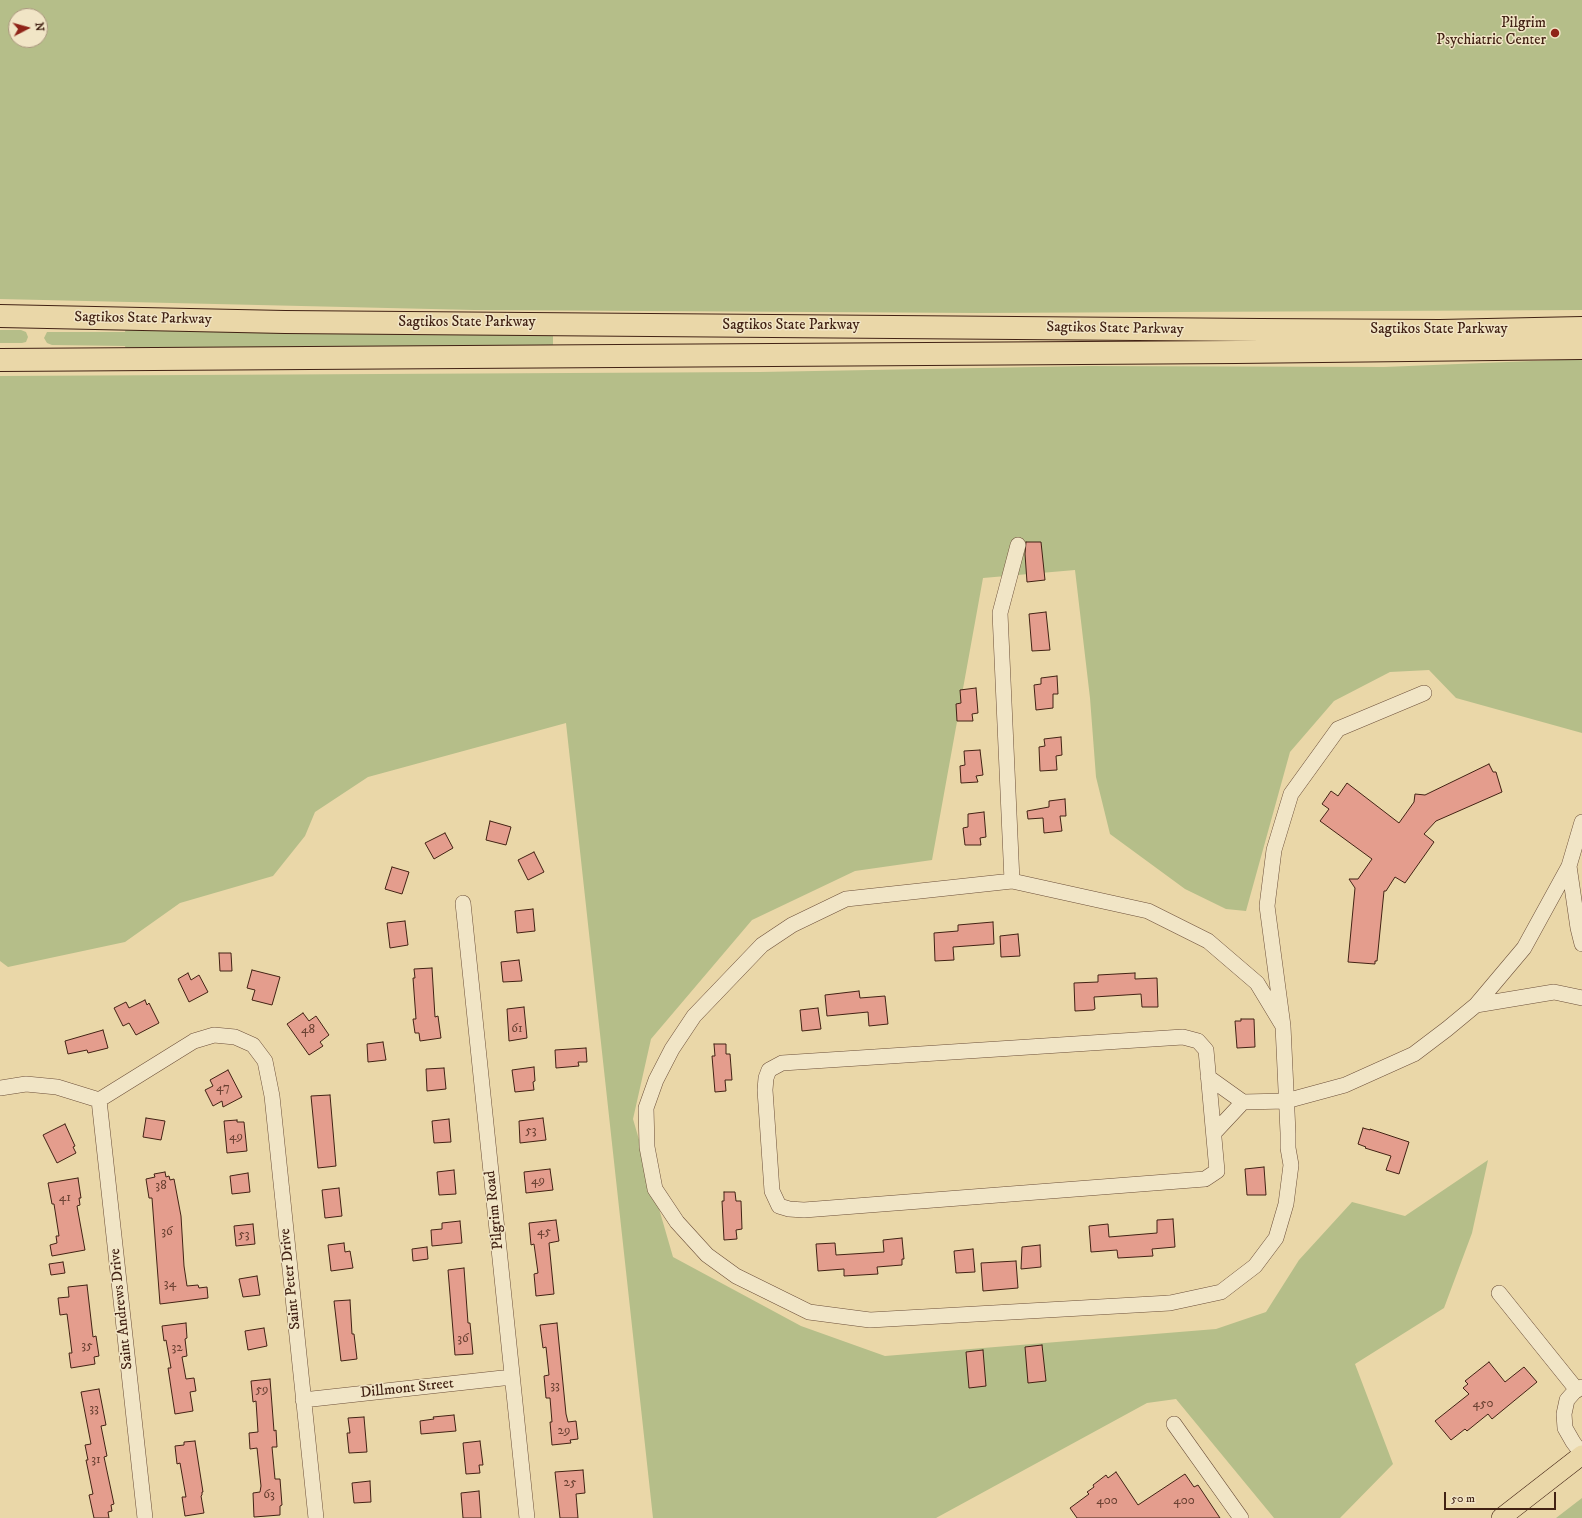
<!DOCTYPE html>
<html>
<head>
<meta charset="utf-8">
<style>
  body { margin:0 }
  #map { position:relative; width:1582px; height:1518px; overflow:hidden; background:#ead7a8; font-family:"IM FELL DW Pica",serif }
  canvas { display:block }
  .north { position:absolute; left:8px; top:8px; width:40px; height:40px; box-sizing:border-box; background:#f1e5c6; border:1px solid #ab977f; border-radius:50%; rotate:84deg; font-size:11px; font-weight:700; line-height:16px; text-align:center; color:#422214 }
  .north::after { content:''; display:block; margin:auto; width:14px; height:18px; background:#8f2418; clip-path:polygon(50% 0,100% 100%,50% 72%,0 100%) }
  .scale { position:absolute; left:1444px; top:1492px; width:112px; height:18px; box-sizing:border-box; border:2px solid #422214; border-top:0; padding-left:5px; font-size:12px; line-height:14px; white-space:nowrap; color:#422214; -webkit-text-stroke:3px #f1e5c6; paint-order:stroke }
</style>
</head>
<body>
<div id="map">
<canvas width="1582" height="1518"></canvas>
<div class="north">N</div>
<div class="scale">50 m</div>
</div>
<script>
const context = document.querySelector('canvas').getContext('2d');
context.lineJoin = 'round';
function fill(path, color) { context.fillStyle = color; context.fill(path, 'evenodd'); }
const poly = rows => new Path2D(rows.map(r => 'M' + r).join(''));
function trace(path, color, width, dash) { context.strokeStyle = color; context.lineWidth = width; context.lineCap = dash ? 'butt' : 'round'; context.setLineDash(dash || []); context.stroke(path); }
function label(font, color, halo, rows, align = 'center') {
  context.font = font + ' "IM FELL DW Pica",serif'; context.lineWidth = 3; context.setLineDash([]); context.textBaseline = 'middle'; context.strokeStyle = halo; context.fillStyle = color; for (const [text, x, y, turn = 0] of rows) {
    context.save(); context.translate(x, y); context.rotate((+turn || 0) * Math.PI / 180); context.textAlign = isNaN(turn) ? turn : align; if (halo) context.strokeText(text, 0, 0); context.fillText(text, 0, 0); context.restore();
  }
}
fill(poly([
  [0,0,1582,0,1582,310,979,313,474,310,0,299],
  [16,16,40,16,40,40,16,40],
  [126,327,553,332,553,348,126,350,125,346,52,345,47,343,44,338,47,332,125,332],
  [0,330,21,330,26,332,28,337,26,342,22,343,0,343],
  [1582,359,1582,733,1456,698,1429,670,1390,672,1334,701,1290,752,1246,911,1226,909,1185,889,1110,834,1096,777,1090,698,1075,570,983,578,932,860,855,871,752,920,651,1039,633,1119,673,1257,801,1326,885,1356,1216,1329,1266,1312,1299,1260,1352,1202,1405,1216,1488,1160,1472,1233,1444,1308,1355,1364,1393,1464,1340,1518,1274,1518,1176,1399,1147,1403,936,1518,653,1518,566,723,368,777,315,812,305,836,273,876,180,903,125,942,8,967,0,961,0,376,760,372,1089,366,1384,367],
  [1582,1498,1582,1518,1556,1518]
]), '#b5be89');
const building = poly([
  [1026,542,1041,542,1045,580,1027,582,1025,554,1026,542],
  [1046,612,1050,650,1032,651,1029,614,1046,612],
  [1057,676,1058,694,1053,694,1053,708,1036,710,1034,685,1041,684,1041,678,1057,676],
  [976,688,978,713,972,714,973,721,957,721,956,704,961,703,960,690,976,688],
  [1061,737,1062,755,1056,756,1057,770,1040,771,1039,747,1045,746,1044,739,1061,737],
  [980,750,983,775,976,776,978,782,961,783,960,766,965,765,964,751,980,750],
  [1489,764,1493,772,1496,772,1502,792,1436,821,1424,834,1434,842,1405,883,1395,877,1386,891,1384,891,1377,961,1375,961,1375,964,1348,962,1355,888,1349,879,1358,879,1372,859,1320,821,1329,809,1322,804,1331,791,1338,796,1347,783,1399,823,1414,802,1415,794,1425,795,1489,764],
  [1065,799,1066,816,1060,816,1062,831,1044,833,1043,818,1028,819,1027,811,1049,807,1049,801,1065,799],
  [984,812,986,837,980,838,981,845,965,845,963,828,968,827,968,814,984,812],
  [490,821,511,827,506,845,486,840,490,821],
  [445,833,453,848,434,859,425,843,445,833],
  [534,852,544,872,528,880,518,860,534,852],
  [392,867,409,872,402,894,385,889,392,867],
  [533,909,535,931,517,933,515,911,533,909],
  [405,921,408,945,390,948,387,923,405,921],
  [993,922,994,944,953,947,954,960,935,961,934,933,958,931,958,925,993,922],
  [1018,934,1020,956,1001,957,1000,936,1018,934],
  [219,953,231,953,232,971,220,971,219,953],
  [519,960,522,981,503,982,501,962,519,960],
  [432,968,435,1017,438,1016,441,1038,420,1041,419,1033,415,1033,413,1019,416,1019,413,978,415,978,414,969,432,968],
  [252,970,280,977,272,1005,252,1000,255,990,247,988,252,970],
  [188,973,191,980,199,975,208,992,189,1002,178,979,188,973],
  [1135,973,1135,979,1157,978,1158,1007,1142,1007,1141,994,1094,997,1095,1009,1093,1010,1075,1011,1074,983,1098,982,1098,975,1135,973],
  [859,991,860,998,885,996,888,1024,869,1026,868,1012,827,1016,825,995,859,991],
  [145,1000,147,1005,149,1003,159,1023,136,1035,129,1023,123,1026,114,1008,126,1002,129,1008,145,1000],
  [524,1007,527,1038,509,1041,507,1009,524,1007],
  [818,1008,821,1029,802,1031,800,1010,818,1008],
  [303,1013,309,1021,316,1016,329,1035,320,1042,323,1046,309,1055,287,1024,303,1013],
  [1241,1019,1254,1019,1255,1047,1237,1048,1235,1021,1241,1021,1241,1019],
  [103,1030,108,1048,88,1053,87,1050,68,1054,65,1041,103,1030],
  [383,1042,386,1060,368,1062,367,1044,383,1042],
  [714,1044,726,1044,726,1054,730,1054,732,1080,725,1080,726,1091,715,1092,712,1056,715,1056,714,1044],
  [586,1048,587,1062,578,1062,579,1066,556,1068,555,1050,586,1048],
  [534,1067,535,1081,533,1082,534,1090,515,1092,512,1070,534,1067],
  [444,1068,446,1089,427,1091,426,1069,444,1068],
  [228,1070,242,1097,223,1107,222,1101,213,1106,205,1090,213,1086,210,1080,228,1070],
  [330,1095,336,1166,318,1168,311,1096,330,1095],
  [146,1118,165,1121,161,1140,143,1137,146,1118],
  [543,1118,546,1140,520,1143,519,1121,543,1118],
  [449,1119,451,1142,434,1143,432,1121,449,1119],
  [237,1120,237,1122,244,1122,247,1151,227,1153,224,1121,237,1120],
  [65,1124,75,1146,73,1147,76,1153,57,1163,43,1135,65,1124],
  [1363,1128,1370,1130,1370,1129,1409,1142,1399,1174,1386,1170,1391,1156,1365,1148,1366,1147,1358,1144,1363,1128],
  [1264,1167,1266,1195,1247,1195,1245,1169,1264,1167],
  [550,1169,553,1190,526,1193,524,1172,550,1169],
  [454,1170,456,1194,439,1195,437,1172,454,1170],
  [165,1172,166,1177,169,1176,170,1180,174,1179,181,1216,184,1266,187,1286,198,1285,199,1288,207,1287,208,1298,160,1304,152,1198,149,1198,146,1179,155,1177,154,1174,165,1172],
  [248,1173,250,1192,232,1194,230,1176,248,1173],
  [78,1178,81,1198,79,1198,80,1205,77,1206,85,1250,52,1256,50,1245,57,1243,56,1236,59,1236,54,1204,52,1204,48,1183,78,1178],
  [339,1188,342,1216,325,1218,322,1190,339,1188],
  [724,1192,735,1192,736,1201,741,1201,742,1229,736,1230,737,1239,724,1240,722,1201,724,1201,724,1192],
  [1173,1219,1175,1247,1152,1249,1153,1256,1118,1258,1117,1250,1091,1252,1089,1226,1108,1224,1109,1237,1157,1233,1157,1220,1173,1219],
  [556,1220,559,1241,549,1243,554,1294,536,1296,534,1274,538,1273,534,1244,531,1245,529,1223,556,1220],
  [460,1221,462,1243,432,1246,431,1230,442,1229,442,1223,460,1221],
  [253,1224,255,1244,236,1246,234,1226,253,1224],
  [902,1238,904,1259,902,1259,902,1265,877,1267,878,1274,844,1276,844,1269,818,1271,816,1244,835,1243,836,1255,884,1252,883,1240,902,1238],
  [344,1243,345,1252,350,1251,353,1268,331,1271,328,1245,344,1243],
  [1040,1245,1041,1267,1021,1269,1022,1247,1040,1245],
  [427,1247,428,1259,413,1261,412,1249,427,1247],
  [973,1249,975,1272,956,1273,954,1251,973,1249],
  [1016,1261,1018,1288,983,1291,981,1263,1016,1261],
  [63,1262,65,1273,51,1275,49,1264,63,1262],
  [464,1268,468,1323,470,1323,473,1354,455,1355,448,1270,464,1268],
  [257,1276,260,1295,243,1297,239,1279,257,1276],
  [87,1285,93,1337,96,1336,99,1356,94,1357,95,1364,71,1368,69,1353,72,1353,67,1314,60,1315,58,1298,69,1297,68,1287,87,1285],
  [350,1300,352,1334,354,1334,357,1359,341,1361,334,1301,350,1300],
  [186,1323,187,1338,185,1339,187,1356,182,1357,186,1379,194,1378,196,1391,190,1392,193,1411,175,1414,168,1368,171,1368,166,1340,164,1341,162,1326,186,1323],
  [557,1323,566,1414,568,1422,576,1421,578,1439,570,1440,571,1443,552,1445,550,1422,552,1422,550,1398,546,1398,544,1376,549,1375,546,1347,543,1348,540,1325,557,1323],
  [264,1328,267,1346,248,1350,245,1331,264,1328],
  [1042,1345,1046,1381,1028,1383,1025,1347,1042,1345],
  [983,1350,986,1386,969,1388,966,1352,983,1350],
  [1489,1362,1505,1382,1524,1367,1537,1382,1492,1419,1488,1414,1467,1431,1465,1429,1451,1440,1435,1421,1469,1394,1463,1388,1468,1384,1465,1381,1489,1362],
  [270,1379,274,1431,276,1430,277,1447,272,1447,275,1479,280,1479,282,1505,280,1506,280,1515,254,1517,253,1493,260,1492,261,1486,257,1448,250,1449,249,1433,258,1432,256,1401,253,1402,251,1381,270,1379],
  [99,1389,106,1425,101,1426,107,1456,104,1457,114,1504,111,1505,112,1511,108,1512,109,1518,94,1518,89,1495,93,1494,86,1460,88,1460,85,1445,91,1444,81,1392,99,1389],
  [454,1415,456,1431,421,1434,420,1421,434,1419,433,1417,454,1415],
  [364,1417,367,1452,349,1453,347,1433,350,1433,348,1418,364,1417],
  [195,1441,203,1492,202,1492,202,1495,201,1496,204,1513,185,1516,182,1497,186,1497,180,1463,177,1464,175,1446,184,1445,184,1442,195,1441],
  [480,1441,483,1465,479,1465,480,1473,466,1474,463,1443,480,1441],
  [583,1470,585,1493,576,1494,578,1518,560,1518,555,1472,583,1470],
  [1116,1472,1138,1505,1185,1474,1194,1487,1198,1485,1220,1518,1077,1518,1070,1508,1089,1494,1087,1492,1094,1487,1093,1485,1106,1475,1108,1478,1116,1472],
  [370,1481,371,1502,354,1503,352,1483,370,1481],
  [479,1491,481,1518,463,1518,461,1493,479,1491]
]);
fill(building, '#e49d8d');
trace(building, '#422214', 1);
const minor = poly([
  [1582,822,1569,866,1578,928,1582,944],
  [1012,881,1000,613,1018,545],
  [463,903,527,1518],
  [1476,1005,1554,992,1582,998],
  [1283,1026,1257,983,1208,941,1148,911,1012,881,846,899,792,925,762,945,694,1016,672,1049,656,1080,646,1108,647,1147,655,1189,677,1222,707,1255,736,1276,809,1312,870,1320,1170,1303,1221,1292,1255,1266,1276,1238,1286,1204,1291,1165,1288,1148,1288,1133,1283,1026,1267,906,1274,850,1291,794,1338,729,1424,693],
  [1183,1037,1198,1041,1206,1050,1217,1171,1205,1179,804,1210,789,1209,779,1206,772,1191,765,1090,766,1078,769,1070,782,1063,1183,1037],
  [1208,1077,1243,1102,1286,1101,1345,1085,1414,1054,1447,1029,1476,1005,1524,948,1569,866],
  [0,1088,26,1084,57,1087,99,1100,194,1041,214,1035,235,1037,253,1045,265,1061,272,1096,316,1518],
  [99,1100,145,1518],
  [1214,1133,1243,1102],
  [1499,1293,1577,1390],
  [1582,1387,1574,1392,1567,1400,1564,1414,1565,1428,1573,1442,1582,1454],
  [303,1400,512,1377],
  [1174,1424,1241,1518]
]);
const major = poly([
  [1501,1518,1582,1455]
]);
const highway = poly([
  [0,316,285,322,1260,330,1440,331,1582,328],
  [0,360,1236,352,1582,348]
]);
trace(minor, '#6c4f39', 16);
trace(major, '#422214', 20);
trace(highway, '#422214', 24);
trace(minor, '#f1e5c6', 15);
trace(major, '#ead7a8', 19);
trace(highway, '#ead7a8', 22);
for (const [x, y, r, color] of [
  [1555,33,5,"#8f2418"]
]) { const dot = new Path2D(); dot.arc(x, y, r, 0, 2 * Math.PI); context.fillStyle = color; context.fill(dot); trace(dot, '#f1e5c6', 1.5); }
label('13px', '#6a4132', null, [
  ["61",517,1029],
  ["48",308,1030],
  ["47",223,1088],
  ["53",531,1131],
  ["49",236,1137],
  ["49",538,1181],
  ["38",161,1186],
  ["41",65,1198],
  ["36",167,1232],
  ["45",544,1232],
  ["53",244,1235],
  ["34",170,1284],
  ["36",463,1339],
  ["35",87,1346],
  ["32",177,1348],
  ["33",555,1386],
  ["59",262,1390],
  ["450",1483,1404],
  ["33",94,1409],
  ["29",564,1431],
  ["31",96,1460],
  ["25",570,1483],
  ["63",269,1495],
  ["400",1107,1501],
  ["400",1184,1501]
]);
label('15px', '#422214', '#f1e5c6', [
  ["Pilgrim",1546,24],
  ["Psychiatric Center",1546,41]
], 'right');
label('15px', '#422214', '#f1e5c6', [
  ["Sagtikos State Parkway",143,319,1],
  ["Sagtikos State Parkway",467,323],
  ["Sagtikos State Parkway",791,326],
  ["Sagtikos State Parkway",1115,329,1],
  ["Sagtikos State Parkway",1439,330],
  ["Pilgrim Road",495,1210,-96],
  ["Saint Peter Drive",291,1279,-96],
  ["Saint Andrews Drive",122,1309,-96],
  ["Dillmont Street",407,1389,-6]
]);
</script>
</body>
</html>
